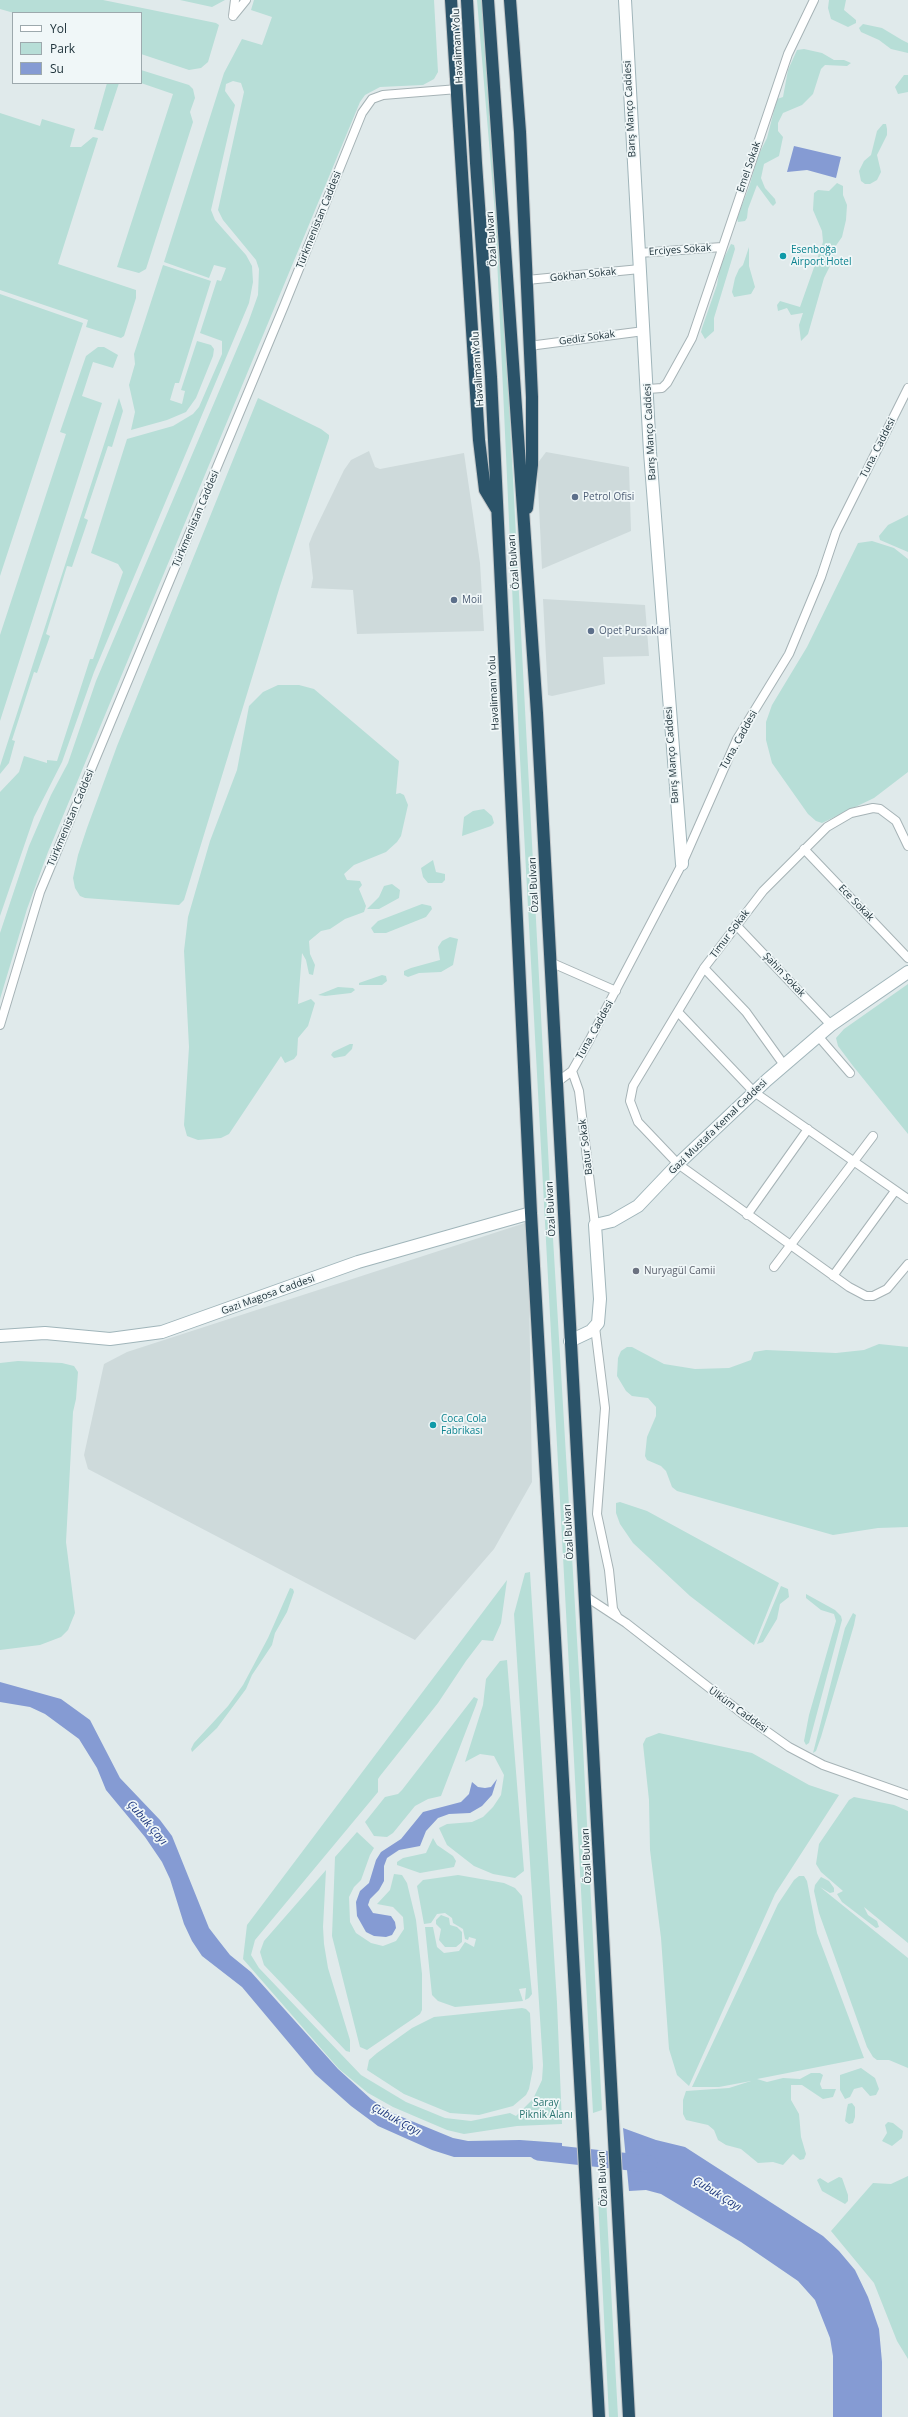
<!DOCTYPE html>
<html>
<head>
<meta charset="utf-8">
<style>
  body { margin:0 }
  #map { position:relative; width:908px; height:2417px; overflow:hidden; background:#e0eaeb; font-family:"Open Sans",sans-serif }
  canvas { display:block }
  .legend { position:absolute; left:12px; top:12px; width:130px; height:72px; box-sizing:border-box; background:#f0f7f8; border:1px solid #9da9ad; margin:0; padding:5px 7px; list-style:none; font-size:12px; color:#20343c }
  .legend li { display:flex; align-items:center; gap:8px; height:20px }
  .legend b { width:20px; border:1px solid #9da9ad }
</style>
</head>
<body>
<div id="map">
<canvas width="908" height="2417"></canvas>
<ul class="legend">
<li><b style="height:5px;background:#fff"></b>Yol</li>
<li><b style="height:11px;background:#b7ded7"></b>Park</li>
<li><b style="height:11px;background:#859bd3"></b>Su</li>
</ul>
</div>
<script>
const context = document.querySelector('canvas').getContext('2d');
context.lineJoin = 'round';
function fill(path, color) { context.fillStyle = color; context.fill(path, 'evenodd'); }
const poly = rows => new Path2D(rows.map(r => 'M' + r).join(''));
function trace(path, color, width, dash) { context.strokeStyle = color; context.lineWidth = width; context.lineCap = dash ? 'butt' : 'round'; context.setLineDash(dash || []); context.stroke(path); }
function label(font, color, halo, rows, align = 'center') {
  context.font = font + ' "Open Sans",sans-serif'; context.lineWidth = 3.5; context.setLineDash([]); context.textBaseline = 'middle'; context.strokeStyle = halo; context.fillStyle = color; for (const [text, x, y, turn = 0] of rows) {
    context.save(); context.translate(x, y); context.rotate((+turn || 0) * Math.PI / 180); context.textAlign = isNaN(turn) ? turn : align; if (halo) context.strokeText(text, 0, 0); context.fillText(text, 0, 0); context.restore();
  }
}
fill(poly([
  [369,451,375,467,380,469,464,453,480,563,484,631,357,634,353,590,311,588,313,578,309,544,313,534,344,470,351,460],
  [546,452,629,467,631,531,542,569,537,464],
  [543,599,645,605,649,656,603,657,605,684,552,696,548,695],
  [528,1222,532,1482,494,1549,415,1640,88,1469,84,1455,104,1364,127,1352]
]), '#cedadb');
fill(poly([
  [0,0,103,0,216,23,219,25,208,62,201,68,189,70,141,54,141,13,14,13,0,9],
  [180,0,225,0,212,7],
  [254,0,434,0,438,72,434,79,423,85,380,87,365,95,360,102,48,852,27,909,0,999,0,933,29,846,51,795,68,763,96,681,248,323,258,295,259,269,256,260,223,220,218,210,244,92,241,83,233,81,226,84,225,91,235,105,211,210,215,220,246,255,252,266,253,282,249,303,94,672,62,762,34,817,0,916,0,792,19,772,24,756,47,763,47,760,57,761,90,659,93,659,123,572,118,564,91,553,127,439,173,426,193,414,199,407,222,354,222,341,200,333,217,280,221,281,226,268,214,265,209,278,164,262,224,73,242,39,262,45,272,17,251,10],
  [477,0,482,0,499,211,550,1188,580,1690,602,2110,593,2113,519,740,495,214],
  [829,0,846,0,844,10,856,20,856,23,848,27,831,19,828,8],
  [863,24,882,28,902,40,908,43,908,53,891,49,879,40,861,32,859,28],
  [804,49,822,53,834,60,844,60,851,63,847,66,825,65,821,69,813,94,802,105,783,113,778,123,778,131,783,137,779,156,764,164,761,178,765,188,775,199,776,203,773,206,771,204,757,185,748,209,747,218,745,221,738,222,737,218,749,187,758,156,767,138,777,99,783,97,788,70,797,50],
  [141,70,189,85,193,89,195,98,190,112,193,122,146,269,139,273,117,267,173,94,141,83],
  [904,75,908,75,908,92,898,94,895,87],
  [107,83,119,83,103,131,94,129],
  [0,113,40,126,42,119,75,129,70,147,81,147,93,137,98,138,58,264,136,290,136,298,124,336,121,338,86,327,88,320,0,290],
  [883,124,886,124,887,129,887,135,877,155,881,172,877,180,870,184,865,184,861,181,859,171,864,161,871,155,877,131],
  [837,183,843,186,843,195,847,205,846,220,842,237,835,247,834,258,824,278,808,334,801,341,799,325,803,313,791,315,787,308,778,311,777,305,780,301,800,307,823,242,822,231,813,210,814,193,818,190,829,191],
  [731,244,734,245,735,249,714,318,714,331,705,339,701,332,702,328,717,285,720,266],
  [749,247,749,266,755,287,751,294,734,297,732,292,735,278,739,269,743,265],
  [163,265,211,281,179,383,175,383,170,400,182,404,185,391,181,390,197,341,211,345,214,349,213,356,196,398,186,412,167,420,131,430,135,412,129,385,135,364,134,354],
  [0,294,83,323,0,576],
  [98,347,104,347,118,355,113,368,93,362,82,396,102,403,0,721,0,635,66,434,60,432,86,356],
  [119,398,123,411,112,447,108,446,84,518,88,520,72,567,67,566,46,634,50,636,37,673,34,672,12,740,15,741,9,763,0,774,0,766],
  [258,398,321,429,329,435,329,438,280,586,184,900,179,905,85,898,80,896,75,888,73,878,78,855,87,828,117,746],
  [908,515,908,552,880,540,879,536,888,525],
  [872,541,894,548,908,559,908,772,874,798,822,823,816,821,808,814,772,763,766,740,766,722,772,705,807,647,858,543],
  [278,685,299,685,314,689,399,761,396,794,400,793,404,795,408,805,401,836,397,842,386,852,354,865,344,874,347,880,360,881,362,885,359,889,366,906,364,912,345,919,330,929,321,931,309,941,310,954,315,965,313,975,309,974,306,960,302,953,298,1004,311,999,315,1003,308,1026,298,1038,297,1055,294,1059,285,1063,281,1056,229,1134,221,1138,198,1140,187,1136,184,1125,189,1047,184,951,188,917,210,841,237,770,249,706,263,692],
  [484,809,492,816,494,823,491,826,462,836,464,817,473,811],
  [433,860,436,872,445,874,445,880,442,883,428,883,423,877,421,868],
  [392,884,400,890,399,898,379,909,367,909,379,897,384,886],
  [422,904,431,906,432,909,426,917,386,933,374,933,371,928,378,921],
  [450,937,458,939,453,965,441,972,419,973,408,977,404,975,404,971,411,968,440,960,438,947,442,941],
  [382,975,386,976,387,981,382,985,359,985,359,983],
  [908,984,908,1134,853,1066,838,1046,836,1038,844,1029],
  [338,987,353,988,355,990,351,993,325,996,318,995],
  [350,1044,353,1044,352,1049,345,1056,334,1058,331,1055,333,1052],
  [879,1344,908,1347,908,1527,878,1528,833,1535,677,1491,672,1487,666,1471,661,1466,647,1460,645,1456,647,1437,656,1416,656,1407,648,1398,632,1396,626,1391,617,1376,618,1358,621,1351,627,1347,632,1347,664,1364,695,1369,729,1368,751,1360,754,1352,766,1350,836,1353,864,1350],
  [18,1361,62,1363,74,1366,78,1372,76,1399,73,1412,66,1542,75,1613,68,1630,61,1637,40,1645,0,1650,0,1363],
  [620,1502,647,1511,779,1583,754,1645,690,1596,633,1543,620,1524,616,1513,616,1503],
  [530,1572,557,2003,562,2124,517,2126,464,2134,447,2130,393,2107,368,2093,339,2069,243,1959,247,1925,507,1580,501,1623,493,1641,482,1640,466,1661,438,1703,380,1776,378,1779,378,1792,255,1940,251,1955,259,1968,361,2075,406,2102,445,2118,471,2121,510,2113,516,2116,533,2099,542,2080,543,2065,514,1614,525,1573],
  [781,1586,788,1589,789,1597,780,1604,777,1619,763,1642,757,1644],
  [290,1588,293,1589,294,1592,287,1612,275,1633,272,1645,252,1675,246,1689,217,1728,192,1752,191,1749,194,1743,228,1706,243,1685,268,1638],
  [806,1594,835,1610,841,1616,842,1620,809,1743,806,1745,804,1741,809,1715,836,1621,834,1614,821,1610,806,1598],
  [853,1613,856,1615,854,1625,821,1737,816,1751,813,1753,845,1628],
  [507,1660,524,1871,515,1878,493,1874,474,1866,447,1845,439,1828,447,1824,472,1822,483,1817,493,1807,501,1795,504,1775,494,1756,480,1754,465,1762,483,1705,486,1679,500,1661],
  [474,1697,478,1699,476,1705,441,1796,428,1799,415,1806,393,1833,387,1837,374,1836,365,1822,385,1797,398,1794,402,1790],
  [659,1733,752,1753,809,1785,839,1795,775,1894,689,2086,677,2075,669,2049,661,1938,650,1850,649,1800,643,1744,646,1738],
  [854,1797,894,1805,908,1811,908,1943,864,1907,868,1915,877,1921,879,1927,876,1928,842,1902,837,1894,843,1891,821,1872,816,1864,819,1844,849,1800],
  [357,1832,374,1848,370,1855,361,1880,354,1887,349,1897,350,1922,356,1933,371,1943,383,1946,396,1941,404,1929,403,1917,393,1907,377,1904,390,1890,394,1874,402,1875,407,1883,416,1920,422,1974,422,2010,420,2014,367,2050,360,2047,332,1936,335,1857],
  [433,1838,437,1845,453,1856,456,1861,454,1867,420,1873,397,1865,397,1862,403,1858,426,1853],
  [326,1870,323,1927,324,1944,328,1968,350,2040,350,2052,346,2051,264,1965,260,1952,264,1941],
  [458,1875,504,1883,515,1888,522,1896,532,1994,529,1998,525,2000,526,1988,519,1989,523,2001,455,2007,438,2001,432,1995,425,1927,433,1927,437,1947,444,1953,459,1951,465,1942,474,1947,476,1939,469,1937,468,1940,465,1939,463,1929,453,1923,452,1918,445,1913,437,1914,431,1923,424,1924,417,1886,423,1880],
  [799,1876,804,1876,807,1881,817,1933,864,2058,757,2079,767,2082,783,2078,800,2079,811,2073,820,2073,823,2075,820,2084,822,2089,836,2089,833,2097,823,2099,802,2085,791,2085,791,2100,799,2114,801,2137,806,2154,804,2159,800,2160,793,2154,783,2165,773,2162,758,2163,741,2149,726,2145,718,2140,714,2130,708,2125,686,2120,683,2114,683,2100,686,2091,729,2088,751,2081,719,2087,692,2087,778,1904,794,1880],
  [821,1877,829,1881,834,1888,834,1892,830,1893,820,1887,908,1958,908,2068,889,2060,877,2060,873,2057,867,2047,819,1913,814,1891,815,1885],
  [441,1915,449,1918,450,1925,457,1927,462,1932,462,1942,456,1947,445,1947,439,1940,441,1929,436,1924,436,1920],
  [522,2008,526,2009,530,2013,533,2068,529,2089,526,2095,513,2106,479,2115,450,2113,404,2094,367,2070,369,2060,377,2053,412,2028,434,2017],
  [861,2068,875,2078,879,2089,876,2095,870,2096,862,2087,854,2089,850,2097,845,2099,840,2090,840,2075],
  [852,2103,855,2107,855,2117,853,2123,849,2124,845,2121,847,2108,848,2104],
  [888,2122,893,2123,903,2131,902,2138,892,2146,882,2141,887,2133,885,2125],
  [908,2176,908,2359,897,2341,874,2283,831,2231,873,2183,891,2184],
  [839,2177,842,2178,848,2195,848,2201,845,2204,822,2191,817,2180,820,2178,828,2183],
  [606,2197,618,2417,609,2417,598,2198]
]), '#b7ded7');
fill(poly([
  [794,146,841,157,836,178,807,170,787,172],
  [0,1682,61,1699,90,1720,120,1778,160,1820,172,1836,209,1928,219,1941,230,1955,251,1972,338,2069,371,2099,392,2113,453,2138,468,2141,520,2140,562,2143,562,2162,530,2157,454,2157,432,2150,378,2126,351,2106,315,2074,242,1987,202,1956,192,1941,184,1924,170,1879,162,1862,145,1837,106,1790,97,1768,79,1739,45,1714,30,1707,0,1702],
  [497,1779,492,1795,482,1806,470,1813,449,1814,438,1818,426,1831,420,1846,399,1850,387,1858,384,1866,384,1881,379,1890,370,1899,368,1905,373,1913,391,1916,395,1922,396,1928,392,1935,386,1937,374,1936,366,1932,357,1916,356,1902,360,1891,369,1883,376,1860,381,1852,401,1839,423,1812,461,1802,469,1794,472,1782,478,1787,485,1788,491,1787],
  [623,2128,656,2140,685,2147,823,2236,839,2251,855,2270,868,2297,879,2329,882,2362,882,2417,833,2417,833,2356,830,2338,815,2300,798,2281,741,2242,661,2194,646,2190,629,2191]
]), '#859bd3');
trace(poly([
  [538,2152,649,2164]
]), '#859bd3', 17);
const street = poly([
  [233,16,246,0],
  [233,16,235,0],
  [639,253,722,247],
  [527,280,640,269],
  [529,346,644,331],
  [648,389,662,388,667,383,692,338,788,54,814,0],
  [908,846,896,821,880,809,873,808,851,813,827,827,763,891,704,968,633,1086,630,1101,638,1122,678,1164,849,1287,866,1296,873,1296,887,1289,908,1264],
  [804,849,908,958],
  [736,925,831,1025],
  [550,962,616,991],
  [704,968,746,1012,784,1065],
  [678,1012,754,1092,908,1199],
  [0,1025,40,892,284,306,362,113,372,99,383,95,458,89],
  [818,1036,850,1073],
  [572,1071,579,1091,595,1225],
  [556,1083,572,1071,589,1041,682,864,737,739,789,654,821,577,836,532,908,388],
  [747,1215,808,1129],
  [774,1267,873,1136],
  [833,1276,895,1191],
  [595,1327,605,1408,597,1514,609,1570,613,1609,617,1616],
  [585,1596,626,1623,748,1718,789,1747,823,1765,908,1795]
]);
const secondary = poly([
  [625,0,650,452,682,864],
  [0,1336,45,1333,110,1339,162,1332,358,1262,531,1213],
  [570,1341,591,1331,598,1323,600,1299,595,1225,612,1221,638,1206,678,1164,767,1080,831,1025,908,972]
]);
const highway = poly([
  [451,0,479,440,485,490,497,510],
  [467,0,476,163,491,377,531,1213,599,2417],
  [488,0,537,713,629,2417],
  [510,0,520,132,532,397,532,465,527,508]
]);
trace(street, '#a6b3b6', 10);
trace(secondary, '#a0b5ba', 14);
trace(highway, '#c1c6c8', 14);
trace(street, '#fff', 8);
trace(secondary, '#fff', 12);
trace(highway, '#2b5369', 12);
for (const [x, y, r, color] of [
  [783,256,4,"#0f9aa8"],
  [575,497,4,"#5c6f8a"],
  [454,600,4,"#5c6f8a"],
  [591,631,4,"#5c6f8a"],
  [636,1271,4,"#6b7280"],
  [433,1425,4,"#0f9aa8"]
]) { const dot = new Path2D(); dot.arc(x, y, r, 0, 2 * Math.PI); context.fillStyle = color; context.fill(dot); trace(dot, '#f0f7f8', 1.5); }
label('10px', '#20343c', '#f0f7f8', [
  ["Havalimanı Yolu",458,46,-93],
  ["Barış Manço Caddesi",630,109,-93],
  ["Emel Sokak",749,167,-71],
  ["Türkmenistan Caddesi",319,220,-68],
  ["Özal Bulvarı",492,239,-94],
  ["Erciyes Sokak",680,250,-4],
  ["Gökhan Sokak",583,275,-6],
  ["Gediz Sokak",587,338,-8],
  ["Havalimanı Yolu",478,369,-94],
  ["Barış Manço Caddesi",650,432,-93],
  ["Tuna. Caddesi",878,448,-63],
  ["Türkmenistan Caddesi",196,519,-67],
  ["Özal Bulvarı",514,562,-95],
  ["Havalimanı Yolu",494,693,-93],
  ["Tuna. Caddesi",739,740,-61],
  ["Barış Manço Caddesi",672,755,-94],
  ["Türkmenistan Caddesi",71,818,-67],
  ["Özal Bulvarı",534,885,-93],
  ["Ece Sokak",856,903,46],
  ["Timur Sokak",730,934,-53],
  ["Şahin Sokak",784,975,47],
  ["Tuna. Caddesi",595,1030,-61],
  ["Gazi Mustafa Kemal Caddesi",718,1127,-44],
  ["Batur Sokak",586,1147,-97],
  ["Özal Bulvarı",551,1209,-93],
  ["Gazi Magosa Caddesi",268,1295,-20],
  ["Özal Bulvarı",569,1532,-93],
  ["Ülküm Caddesi",738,1710,36],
  ["Özal Bulvarı",587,1856,-93],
  ["Özal Bulvarı",603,2179,-93]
]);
label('10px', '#0d838f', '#f0f7f8', [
  ["Esenboğa",791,250],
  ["Airport Hotel",791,262],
  ["Coca Cola",441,1419],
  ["Fabrikası",441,1431]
], 'left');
label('10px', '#4e5e75', '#f0f7f8', [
  ["Petrol Ofisi",583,497],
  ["Moil",462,600],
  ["Opet Pursaklar",599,631]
], 'left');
label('10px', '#5b616d', '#f0f7f8', [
  ["Nuryagül Camii",644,1271]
], 'left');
label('10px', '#297470', '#f0f7f8', [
  ["Saray",546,2103],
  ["Piknik Alanı",546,2115]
]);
label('italic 11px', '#18327a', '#f0f7f8', [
  ["Çubuk Çayı",147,1823,49],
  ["Çubuk Çayı",396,2120,29],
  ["Çubuk Çayı",717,2194,32]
]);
</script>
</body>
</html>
